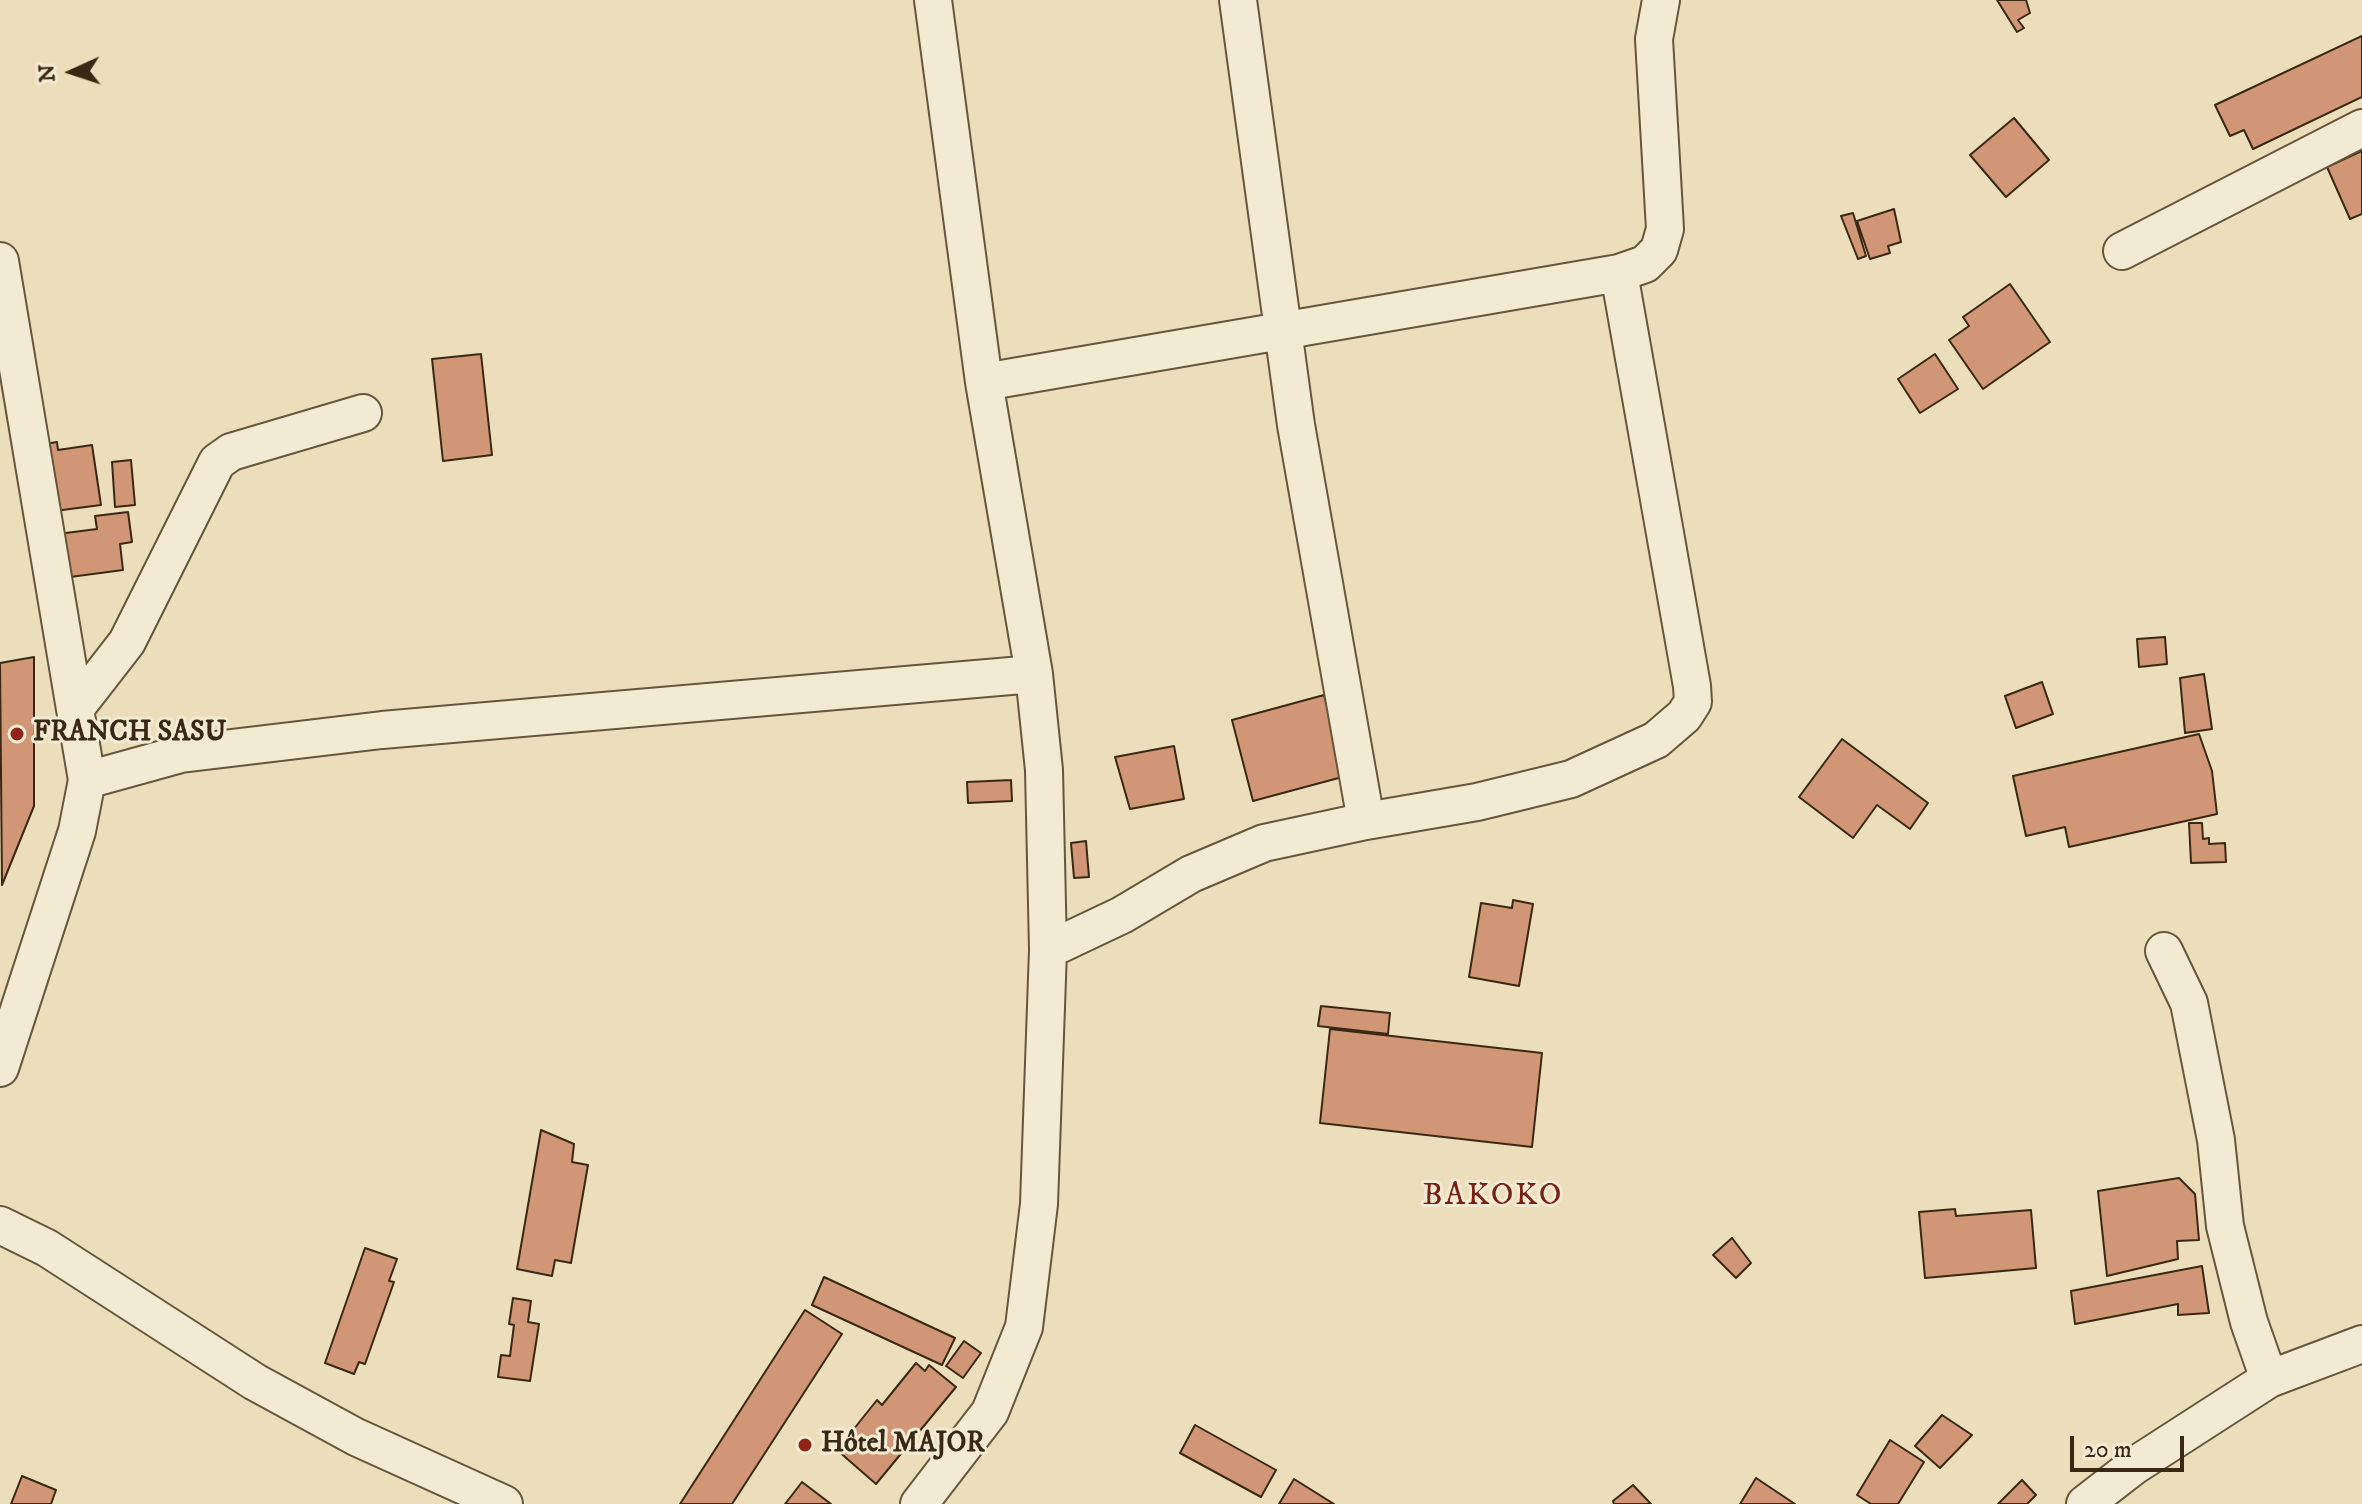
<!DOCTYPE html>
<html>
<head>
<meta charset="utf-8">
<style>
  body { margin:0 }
  #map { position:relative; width:2362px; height:1504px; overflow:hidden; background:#eddebb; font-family:"IM FELL DW Pica",serif }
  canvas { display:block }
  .north { position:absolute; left:32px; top:32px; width:80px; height:80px; -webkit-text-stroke:6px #f3ead3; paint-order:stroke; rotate:267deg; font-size:22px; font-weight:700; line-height:32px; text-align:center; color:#392812 }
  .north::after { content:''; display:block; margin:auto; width:28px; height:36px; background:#392812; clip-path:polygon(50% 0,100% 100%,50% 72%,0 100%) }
  .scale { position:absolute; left:2070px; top:1436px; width:114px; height:36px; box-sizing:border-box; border:4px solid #392812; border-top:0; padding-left:10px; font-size:24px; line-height:28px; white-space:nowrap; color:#392812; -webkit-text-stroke:6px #f3ead3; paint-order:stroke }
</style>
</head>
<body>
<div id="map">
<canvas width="2362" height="1504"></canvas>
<div class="north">N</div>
<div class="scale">20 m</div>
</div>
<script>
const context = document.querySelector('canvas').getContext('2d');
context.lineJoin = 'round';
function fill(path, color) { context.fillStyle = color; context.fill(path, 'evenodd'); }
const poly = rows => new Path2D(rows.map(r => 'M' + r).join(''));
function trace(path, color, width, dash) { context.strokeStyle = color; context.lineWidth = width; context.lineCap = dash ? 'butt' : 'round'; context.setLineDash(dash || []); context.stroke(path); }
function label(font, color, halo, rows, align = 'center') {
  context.font = font + ' "IM FELL DW Pica",serif'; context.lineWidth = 6; context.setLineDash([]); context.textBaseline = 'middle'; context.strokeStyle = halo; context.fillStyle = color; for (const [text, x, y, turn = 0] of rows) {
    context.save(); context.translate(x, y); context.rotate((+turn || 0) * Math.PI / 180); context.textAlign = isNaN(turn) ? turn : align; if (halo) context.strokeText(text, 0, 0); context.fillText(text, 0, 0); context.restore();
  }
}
const building = poly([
  [1997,0,2026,0,2030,13,2018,20,2024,28,2017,32,1997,0],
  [2362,36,2362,97,2253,149,2244,130,2230,136,2215,105,2362,36],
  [2014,118,2049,160,2006,197,1970,155,2014,118],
  [2362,151,2362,214,2350,219,2327,167,2362,151],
  [1894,209,1901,242,1888,246,1890,253,1870,259,1857,221,1894,209],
  [1853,213,1866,256,1858,259,1841,216,1853,213],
  [2010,284,2050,342,1983,389,1949,340,1969,326,1963,317,2010,284],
  [481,354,492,455,443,461,432,359,481,354],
  [1935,354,1958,389,1920,413,1898,379,1935,354],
  [57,442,58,450,92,445,101,505,47,512,38,445,57,442],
  [131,460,135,505,115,507,112,462,131,460],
  [128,512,132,542,120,544,123,570,55,579,50,535,97,529,95,516,128,512],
  [2165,637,2167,664,2139,667,2137,639,2165,637],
  [34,657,34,806,2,885,0,663,34,657],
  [2204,674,2212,729,2185,733,2180,678,2204,674],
  [2042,682,2053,714,2016,728,2005,696,2042,682],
  [1324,695,1346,776,1253,801,1232,720,1324,695],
  [2199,734,2212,771,2217,814,2069,847,2065,827,2026,836,2013,776,2199,734],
  [1842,739,1928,803,1910,829,1877,805,1853,838,1799,797,1842,739],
  [1174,746,1184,799,1130,809,1115,757,1174,746],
  [1011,780,1012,801,968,803,967,782,1011,780],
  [2189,823,2202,823,2203,839,2209,838,2209,844,2225,843,2226,862,2191,863,2189,823],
  [1086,841,1089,877,1074,878,1071,843,1086,841],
  [1513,900,1533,904,1519,986,1469,977,1481,903,1512,908,1513,900],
  [1321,1006,1390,1013,1388,1034,1318,1026,1321,1006],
  [1330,1029,1542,1053,1532,1147,1320,1123,1330,1029],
  [541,1130,574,1144,572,1162,588,1165,571,1263,555,1260,552,1276,517,1269,541,1130],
  [2179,1178,2195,1194,2199,1240,2177,1241,2178,1259,2107,1276,2098,1191,2179,1178],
  [1955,1209,1956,1216,2031,1210,2036,1268,1925,1278,1919,1212,1955,1209],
  [1732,1238,1751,1263,1736,1278,1713,1255,1732,1238],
  [365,1248,397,1259,389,1281,394,1282,365,1364,359,1362,354,1374,325,1363,365,1248],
  [2202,1266,2209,1313,2178,1315,2178,1304,2075,1324,2071,1291,2202,1266],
  [824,1277,955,1338,942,1365,812,1305,824,1277],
  [513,1298,531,1301,528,1322,539,1324,530,1381,498,1377,501,1355,510,1356,514,1325,509,1324,513,1298],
  [805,1310,842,1334,732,1504,680,1504,805,1310],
  [964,1341,981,1353,963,1378,946,1366,964,1341],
  [916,1363,925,1371,929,1365,956,1387,876,1484,837,1450,877,1400,882,1405,916,1363],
  [1942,1415,1972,1435,1940,1468,1915,1446,1942,1415],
  [1195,1425,1276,1470,1261,1497,1180,1453,1195,1425],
  [1890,1440,1924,1462,1898,1504,1871,1504,1857,1495,1890,1440],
  [22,1476,56,1490,51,1504,11,1504,22,1476],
  [1756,1478,1795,1504,1740,1504,1756,1478],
  [1294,1479,1334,1504,1279,1504,1294,1479],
  [2022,1480,2036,1495,2027,1504,1998,1504,2022,1480],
  [802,1482,831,1504,785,1504,802,1482],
  [1633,1485,1651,1504,1614,1504,1613,1501,1633,1485]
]);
fill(building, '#d09675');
trace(building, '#392812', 2);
const street = poly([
  [1238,0,1296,425,1366,821],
  [2122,251,2362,128],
  [0,261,75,709],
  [984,382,1619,273,1645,264,1659,250,1665,229,1654,39,1661,0],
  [87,780,181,754,382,730,1034,674],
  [1048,950,1122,915,1191,874,1264,843,1366,821,1477,802,1571,779,1656,740,1684,716,1693,702,1692,686,1619,273],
  [2164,951,2189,1003,2216,1140,2225,1226,2249,1322,2269,1379],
  [0,1068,77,831,87,780,75,709,127,642,217,462,231,452,363,413],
  [0,1225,47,1248,255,1382,356,1437,504,1504],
  [919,1504,990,1412,1024,1327,1039,1204,1048,950,1044,770,1034,674,984,382,933,0],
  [2085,1504,2134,1466,2269,1379,2362,1344]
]);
trace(street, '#66563c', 40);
trace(street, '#f3ead3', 36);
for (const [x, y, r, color] of [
  [17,734,8,"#8f2418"],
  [805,1445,8,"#8f2418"]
]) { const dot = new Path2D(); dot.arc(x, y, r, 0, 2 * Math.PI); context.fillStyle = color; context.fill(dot); trace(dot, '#f3ead3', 3); }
label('bold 28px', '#392812', '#f3ead3', [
  ["FRANCH SASU",33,734],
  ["Hôtel MAJOR",821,1445]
], 'left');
context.letterSpacing = '2px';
label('32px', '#7a1f14', '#f3ead3', [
  ["BAKOKO",1493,1197]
]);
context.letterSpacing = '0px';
</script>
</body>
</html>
